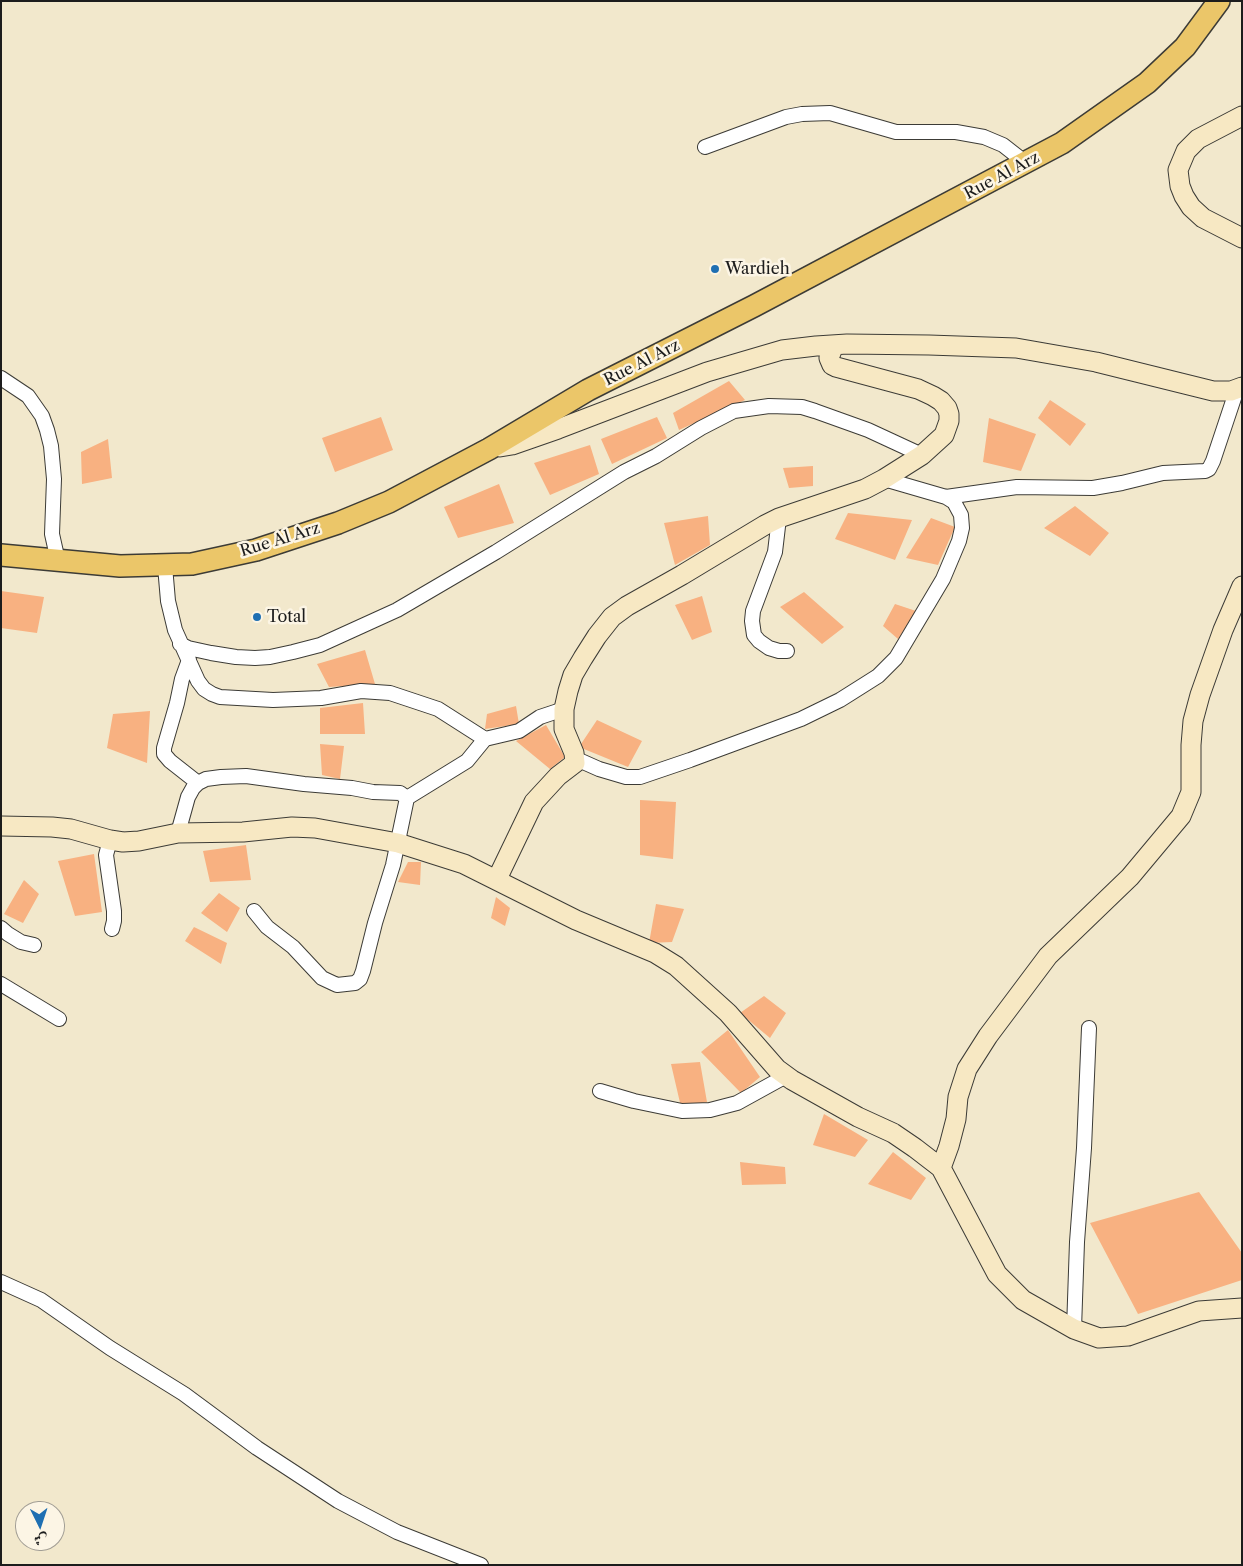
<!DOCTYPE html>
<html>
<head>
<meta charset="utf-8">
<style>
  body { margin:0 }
  #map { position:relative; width:1243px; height:1566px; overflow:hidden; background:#f2e8cc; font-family:"Libre Caslon Text",Amiri,serif }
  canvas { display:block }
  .frame { position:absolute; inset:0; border:2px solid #1c1c1c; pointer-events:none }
  .north { position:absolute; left:15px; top:1501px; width:50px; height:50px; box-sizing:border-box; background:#fcf5e5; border:1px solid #a29e95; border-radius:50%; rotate:176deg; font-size:14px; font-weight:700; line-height:20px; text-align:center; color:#1c1c1c }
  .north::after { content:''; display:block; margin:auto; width:18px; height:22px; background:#1f6fb2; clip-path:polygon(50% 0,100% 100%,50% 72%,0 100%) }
</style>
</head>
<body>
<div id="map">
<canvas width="1243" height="1566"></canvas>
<div class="frame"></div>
<div class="north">ش</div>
</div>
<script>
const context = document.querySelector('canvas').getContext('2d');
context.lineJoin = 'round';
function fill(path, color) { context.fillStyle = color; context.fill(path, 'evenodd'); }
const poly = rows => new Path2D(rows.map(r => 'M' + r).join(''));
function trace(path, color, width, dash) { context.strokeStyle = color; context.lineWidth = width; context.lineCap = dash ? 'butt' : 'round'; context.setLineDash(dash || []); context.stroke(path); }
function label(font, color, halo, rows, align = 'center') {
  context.font = font + ' "Libre Caslon Text",serif'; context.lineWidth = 5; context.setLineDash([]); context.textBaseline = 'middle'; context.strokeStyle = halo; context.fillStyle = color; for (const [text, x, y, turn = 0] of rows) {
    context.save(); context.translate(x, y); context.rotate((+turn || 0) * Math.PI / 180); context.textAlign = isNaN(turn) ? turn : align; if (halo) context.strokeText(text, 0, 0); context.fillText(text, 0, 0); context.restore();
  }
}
fill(poly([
  [729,381,745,400,679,430,673,413],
  [1050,400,1086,424,1070,446,1038,418],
  [381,417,393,450,335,472,322,438],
  [657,417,667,438,612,464,601,439],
  [989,418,1036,434,1021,471,983,462],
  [108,439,112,478,82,484,81,452],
  [590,445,599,474,550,495,534,463],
  [813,466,813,486,789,488,783,468],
  [499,484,514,523,458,538,444,507],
  [1075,506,1109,533,1090,556,1044,528],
  [848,513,912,520,895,560,835,539],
  [708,516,710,545,675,565,664,523],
  [931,518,955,527,938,565,906,558],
  [1,591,44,597,37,633,1,628],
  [804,592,844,627,822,644,780,607],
  [702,596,712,632,692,640,675,605],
  [895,604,916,611,898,639,883,626],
  [365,650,375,684,329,687,317,664],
  [363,703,365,734,320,734,320,708],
  [516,706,519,724,485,729,487,714],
  [150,711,147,763,107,748,113,714],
  [597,720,642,741,628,767,579,747],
  [546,725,565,757,550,769,516,741],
  [320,744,344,746,340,779,322,775],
  [640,800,676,802,673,859,640,855],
  [246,845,251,880,210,882,203,851],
  [94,854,102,912,75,916,58,861],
  [408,862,421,862,420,885,398,882],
  [24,880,39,894,23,923,4,914],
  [219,893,240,908,227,932,201,913],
  [496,897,510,908,505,926,491,918],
  [656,904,684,909,672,942,649,943],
  [194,927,227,943,221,964,185,941],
  [764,996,786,1013,770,1038,740,1013],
  [728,1030,760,1077,741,1093,701,1052],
  [700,1062,707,1102,681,1107,671,1064],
  [824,1114,868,1140,855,1157,813,1145],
  [893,1152,926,1178,911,1200,868,1184],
  [740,1162,785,1167,786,1184,742,1185],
  [1199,1192,1242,1253,1242,1280,1138,1314,1090,1223]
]), '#f8b181');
const street = poly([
  [705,147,786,117,802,114,830,113,896,132,956,132,984,137,1003,145,1026,163],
  [1,378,28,396,42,416,47,430,51,446,54,479,52,534,58,561],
  [946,497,1017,487,1093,488,1122,483,1163,473,1205,471,1209,469,1213,461,1237,389],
  [779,518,775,552,753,611,752,621,754,635,759,641,769,648,779,651,787,651],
  [165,566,168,601,175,630,198,681,204,689,212,694,220,697,273,700,321,698,361,691,390,693,438,709,485,739],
  [180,644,188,648,211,653,236,657,255,658,270,657,293,652,320,645,397,610,496,552,624,472,656,456,701,428,734,411,769,406,802,407,815,411,868,430,922,455],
  [189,660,182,679,177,703,164,748,164,754,170,761,198,783,206,779,221,777,246,776,304,784,352,788,373,792,400,793,407,798,467,761,485,739,519,731,540,717,564,709],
  [575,763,581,761,599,769,626,777,640,777,690,760,801,719,840,700,878,676,896,658,943,579,959,541,962,528,961,515,954,502,946,497,884,479],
  [178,833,188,797,193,788,198,783],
  [110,840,106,855,114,911,114,921,112,929],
  [254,911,267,927,293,947,322,978,337,985,355,983,360,979,363,971,375,923,393,865,407,798],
  [1,928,8,934,21,942,34,945],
  [1,984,59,1019],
  [600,1091,634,1101,682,1111,710,1110,737,1103,786,1076],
  [1,1282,41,1300,110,1348,184,1394,257,1448,338,1501,397,1532,481,1565],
  [1074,1329,1077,1242,1084,1148,1089,1028]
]);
const secondary = poly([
  [1242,116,1198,139,1186,151,1178,170,1180,186,1184,196,1191,207,1203,218,1242,238],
  [500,447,512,445,558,429,707,372,782,350,816,346,847,344,929,345,1016,348,1096,362,1213,391,1231,391,1242,387],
  [1242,586,1223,630,1200,695,1193,721,1191,745,1191,792,1181,816,1130,877,1048,956,988,1036,967,1069,958,1097,956,1119,949,1146,941,1168,997,1274,1023,1300,1074,1329,1099,1338,1128,1336,1199,1311,1242,1308],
  [1,826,52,827,71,829,110,840,123,842,139,841,178,833,243,832,292,827,315,828,398,843,464,864,576,920,655,953,676,966,728,1013,777,1069,792,1080,858,1117,893,1133,915,1148,941,1168],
  [497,879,534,802,558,776,575,763,574,753,564,729,564,709,568,691,573,675,583,658,597,636,612,617,627,606,682,575,765,525,779,518,865,489,884,479,922,455,944,435,949,421,949,414,947,408,941,401,933,396,918,389,836,367,832,365,829,358,834,345]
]);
const primary = poly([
  [1,555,120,566,192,564,256,550,338,523,389,502,489,449,588,390,754,306,1062,143,1147,83,1185,47,1219,1]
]);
trace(street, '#3c3b36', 16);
trace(secondary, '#3c3b36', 21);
trace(primary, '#3c3b36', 24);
trace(street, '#fff', 14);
trace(secondary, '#f7e8c3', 19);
trace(primary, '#ebc669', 21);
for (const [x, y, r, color] of [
  [715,269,5,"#1f6fb2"],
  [257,617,5,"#1f6fb2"]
]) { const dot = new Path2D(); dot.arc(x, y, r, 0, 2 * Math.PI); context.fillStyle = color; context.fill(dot); trace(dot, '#fcf5e5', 2); }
label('16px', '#1c1c1c', '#fcf5e5', [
  ["Rue Al Arz",1002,176,-28],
  ["Rue Al Arz",642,363,-27],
  ["Rue Al Arz",280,540,-17]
]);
label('16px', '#1c1c1c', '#fcf5e5', [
  ["Wardieh",725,269],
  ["Total",267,617]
], 'left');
</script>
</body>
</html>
